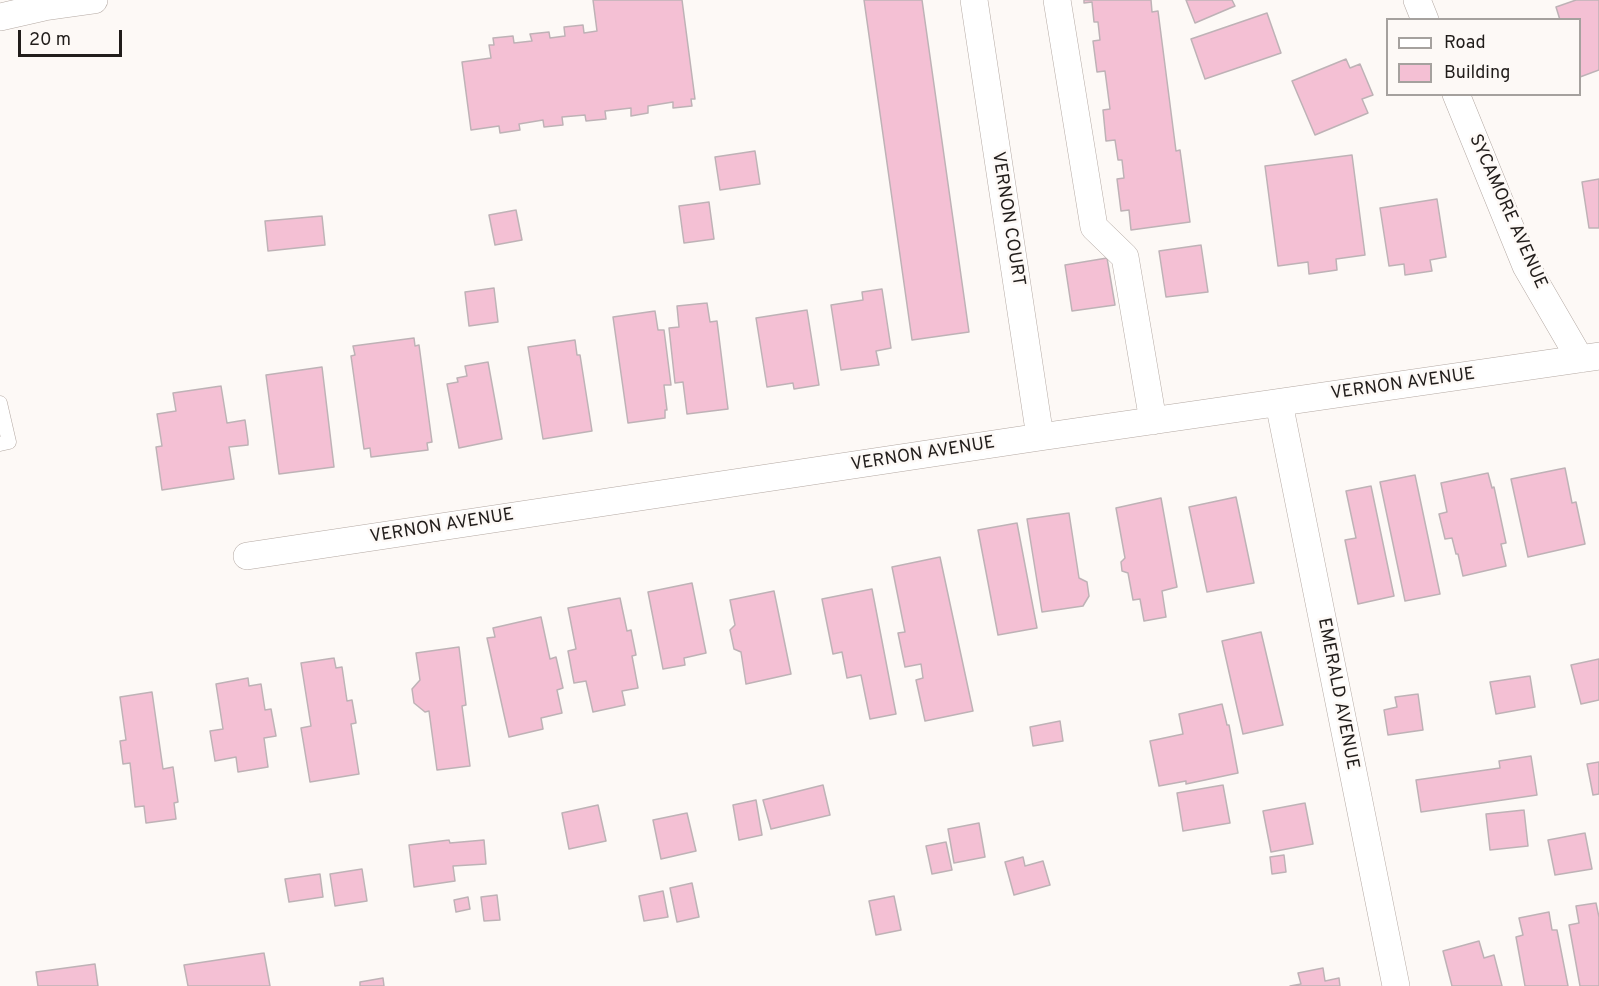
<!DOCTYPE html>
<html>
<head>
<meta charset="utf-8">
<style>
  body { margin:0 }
  #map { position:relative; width:1599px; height:986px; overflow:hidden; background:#fdf9f6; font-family:Overpass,sans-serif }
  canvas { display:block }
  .legend { position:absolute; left:1386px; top:18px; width:195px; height:78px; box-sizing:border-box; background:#fdf9f6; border:2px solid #a5a19e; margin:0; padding:8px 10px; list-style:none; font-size:18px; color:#211d1b }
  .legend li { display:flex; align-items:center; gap:12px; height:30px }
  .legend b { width:30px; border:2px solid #a5a19e }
  .scale { position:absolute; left:18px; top:30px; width:104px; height:27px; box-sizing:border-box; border:3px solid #211d1b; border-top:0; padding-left:8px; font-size:18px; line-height:21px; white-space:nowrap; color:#211d1b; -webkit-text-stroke:4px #fdf9f6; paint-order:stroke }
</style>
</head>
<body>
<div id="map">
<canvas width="1599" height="986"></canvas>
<ul class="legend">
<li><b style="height:8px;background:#fff"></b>Road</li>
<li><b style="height:16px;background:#f4c0d4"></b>Building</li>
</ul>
<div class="scale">20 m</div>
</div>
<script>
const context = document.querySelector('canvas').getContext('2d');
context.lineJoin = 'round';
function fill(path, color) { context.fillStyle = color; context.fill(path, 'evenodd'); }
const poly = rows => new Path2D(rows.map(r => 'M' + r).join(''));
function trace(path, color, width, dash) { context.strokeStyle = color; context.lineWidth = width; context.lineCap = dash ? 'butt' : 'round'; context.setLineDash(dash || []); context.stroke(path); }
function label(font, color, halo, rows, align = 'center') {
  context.font = font + ' Overpass,sans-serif'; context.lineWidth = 5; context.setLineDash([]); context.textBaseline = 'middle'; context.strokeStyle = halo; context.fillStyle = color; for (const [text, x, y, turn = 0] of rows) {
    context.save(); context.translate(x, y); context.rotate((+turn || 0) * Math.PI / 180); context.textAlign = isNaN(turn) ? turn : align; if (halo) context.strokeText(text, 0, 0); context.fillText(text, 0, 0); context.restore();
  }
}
const building = poly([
  [593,0,682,0,695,99,691,99,692,106,673,108,673,102,648,106,648,113,631,116,631,108,605,111,606,119,586,121,585,115,562,117,563,125,544,127,543,120,519,124,520,130,500,133,499,126,471,130,462,62,491,58,489,45,494,45,493,38,513,36,514,43,532,41,530,34,549,32,550,38,565,36,564,27,583,25,584,33,597,31,593,0],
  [864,0,922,0,969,332,912,340,864,0],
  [1084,0,1151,0,1152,12,1158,11,1176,151,1180,150,1190,222,1131,230,1129,210,1121,211,1117,179,1124,178,1122,160,1118,160,1115,140,1106,141,1103,110,1110,109,1105,71,1097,72,1093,41,1100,40,1098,22,1094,22,1092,2,1084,3,1084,0],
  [1186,0,1232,0,1235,6,1195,23,1186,0],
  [1576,0,1599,0,1599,70,1580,77,1580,20,1560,20,1556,7,1576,0],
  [1267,13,1281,53,1205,79,1191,39,1267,13],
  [1346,59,1350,68,1360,64,1373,95,1362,99,1368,113,1315,135,1292,81,1346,59],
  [755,151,760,184,720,190,715,157,755,151],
  [1352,155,1365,255,1336,259,1337,270,1309,274,1308,262,1278,266,1265,166,1352,155],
  [1599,179,1599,228,1589,228,1582,182,1599,179],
  [1437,199,1446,257,1430,260,1432,271,1405,275,1404,264,1389,266,1380,208,1437,199],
  [709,202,714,239,684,243,679,206,709,202],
  [516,210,522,240,495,245,489,215,516,210],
  [322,216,325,245,268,251,265,221,322,216],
  [1201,245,1208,292,1166,297,1159,251,1201,245],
  [1107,258,1115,305,1072,311,1065,265,1107,258],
  [494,288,498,322,469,326,465,292,494,288],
  [882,289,891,348,876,351,879,365,841,370,831,305,863,300,862,292,882,289],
  [707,303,710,322,717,321,728,409,687,414,683,382,675,383,669,328,679,327,677,306,707,303],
  [807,310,819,385,794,389,793,383,767,387,756,318,807,310],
  [655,311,658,330,664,330,671,385,664,385,667,410,665,410,665,418,628,423,613,317,655,311],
  [414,338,415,346,419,345,432,442,427,443,428,450,371,457,370,448,364,449,351,356,355,355,353,346,414,338],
  [575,340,577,355,580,355,592,431,543,439,528,347,575,340],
  [488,362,502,439,459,448,447,384,458,382,457,378,467,376,465,366,488,362],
  [322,367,334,467,279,474,266,375,322,367],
  [221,386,227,423,245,420,248,441,248,445,229,447,234,479,162,490,156,447,162,446,157,414,176,411,173,393,221,386],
  [1565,468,1572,503,1576,502,1585,544,1528,557,1511,479,1565,468],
  [1488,473,1492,488,1494,487,1506,543,1501,544,1506,566,1463,576,1458,554,1456,554,1452,538,1445,539,1439,514,1447,512,1441,483,1488,473],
  [1415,475,1440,594,1405,601,1380,482,1415,475],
  [1371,486,1394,596,1358,604,1345,540,1356,538,1346,491,1371,486],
  [1236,497,1254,583,1207,592,1189,507,1236,497],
  [1161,498,1177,587,1162,591,1166,617,1144,621,1140,599,1133,600,1128,573,1122,571,1121,562,1125,558,1116,508,1161,498],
  [1069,513,1079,578,1087,582,1089,596,1083,606,1042,612,1027,519,1069,513],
  [1017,523,1037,628,998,635,978,530,1017,523],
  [940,557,973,711,925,721,916,680,923,678,921,664,905,667,898,633,905,632,892,567,940,557],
  [692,583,706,653,684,658,685,665,663,669,648,592,692,583],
  [872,589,896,714,870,719,861,675,847,678,842,652,833,654,822,599,872,589],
  [774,591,791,674,746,684,741,652,734,649,730,630,735,625,730,600,774,591],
  [620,598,627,631,631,630,636,655,632,656,638,688,622,691,625,705,593,712,586,681,574,683,568,651,576,649,568,608,620,598],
  [541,617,550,659,556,657,563,688,557,690,562,713,541,718,543,729,509,737,487,638,495,637,493,628,541,617],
  [1261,632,1283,725,1243,734,1222,641,1261,632],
  [459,647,466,705,462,706,470,766,437,770,429,711,425,712,414,703,412,689,420,680,416,653,459,647],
  [334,658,336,668,342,667,347,701,352,700,356,723,351,724,359,774,310,782,301,728,311,726,301,663,334,658],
  [1599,659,1599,700,1581,704,1571,665,1599,659],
  [1530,676,1535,707,1496,714,1490,682,1530,676],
  [248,678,249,686,261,684,265,710,271,709,276,736,264,738,268,767,238,772,236,757,215,761,210,731,223,729,216,684,248,678],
  [152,692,163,769,173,767,178,802,174,803,176,819,146,823,144,806,135,807,130,763,123,764,120,741,126,740,120,697,152,692],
  [1418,694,1423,730,1388,735,1384,710,1397,707,1395,697,1418,694],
  [1222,704,1227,725,1229,725,1238,773,1186,784,1186,781,1159,786,1150,741,1183,734,1179,714,1222,704],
  [1060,721,1063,741,1033,746,1030,727,1060,721],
  [1531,756,1537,795,1421,812,1416,780,1500,768,1499,761,1531,756],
  [1599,762,1599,794,1593,795,1587,764,1599,762],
  [823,785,830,815,771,829,763,800,823,785],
  [1223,785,1230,823,1183,831,1177,793,1223,785],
  [756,800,762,835,739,840,733,805,756,800],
  [1305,803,1313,844,1271,852,1263,811,1305,803],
  [598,805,606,841,569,849,562,813,598,805],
  [1524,810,1528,846,1490,850,1486,814,1524,810],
  [687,813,696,851,661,859,653,820,687,813],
  [979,823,985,857,954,863,948,829,979,823],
  [1585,833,1592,869,1555,875,1548,840,1585,833],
  [449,840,450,843,484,840,486,864,453,866,455,881,414,887,409,845,449,840],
  [946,842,952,870,932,874,926,846,946,842],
  [1284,855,1286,872,1272,874,1270,857,1284,855],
  [1023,857,1025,866,1043,861,1050,885,1014,895,1005,862,1023,857],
  [362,869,367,901,335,906,330,874,362,869],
  [320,874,323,897,289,902,285,879,320,874],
  [692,883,699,917,677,922,670,888,692,883],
  [663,891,668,917,644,921,639,896,663,891],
  [497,895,500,920,484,921,481,897,497,895],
  [894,896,901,930,876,935,869,901,894,896],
  [468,897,470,909,456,912,454,900,468,897],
  [1596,903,1599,917,1599,986,1580,986,1569,925,1579,923,1576,906,1596,903],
  [1549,912,1552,930,1557,930,1568,986,1525,986,1516,937,1523,935,1519,918,1549,912],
  [1479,941,1484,958,1494,955,1502,986,1452,986,1443,951,1479,941],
  [264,953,270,986,188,986,184,965,264,953],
  [95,964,98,986,38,986,36,972,95,964],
  [1323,968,1325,981,1339,978,1340,986,1290,986,1301,984,1298,973,1323,968],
  [383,978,384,986,360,986,360,982,383,978]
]);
fill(building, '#f4c0d4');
trace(building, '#beb2b6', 1.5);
const lane = poly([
  [0,403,9,442,0,444]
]);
const street = poly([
  [974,0,1040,437],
  [1057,0,1094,227,1125,257,1153,421],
  [1417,0,1425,20],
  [0,17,44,7,94,0],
  [1456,94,1526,266,1580,359],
  [1279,403,1396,986],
  [247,556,1040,437,1599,356]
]);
trace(lane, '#b4a9a3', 15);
trace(street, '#b4a9a3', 28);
trace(lane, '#fff', 14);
trace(street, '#fff', 27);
label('18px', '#211d1b', '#fdf9f6', [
  ["SYCAMORE AVENUE",1507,212,66],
  ["VERNON COURT",1007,219,81],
  ["VERNON AVENUE",1403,385,-8],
  ["VERNON AVENUE",923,455,-9],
  ["VERNON AVENUE",442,527,-9],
  ["EMERALD AVENUE",1337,694,79]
]);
</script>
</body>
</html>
